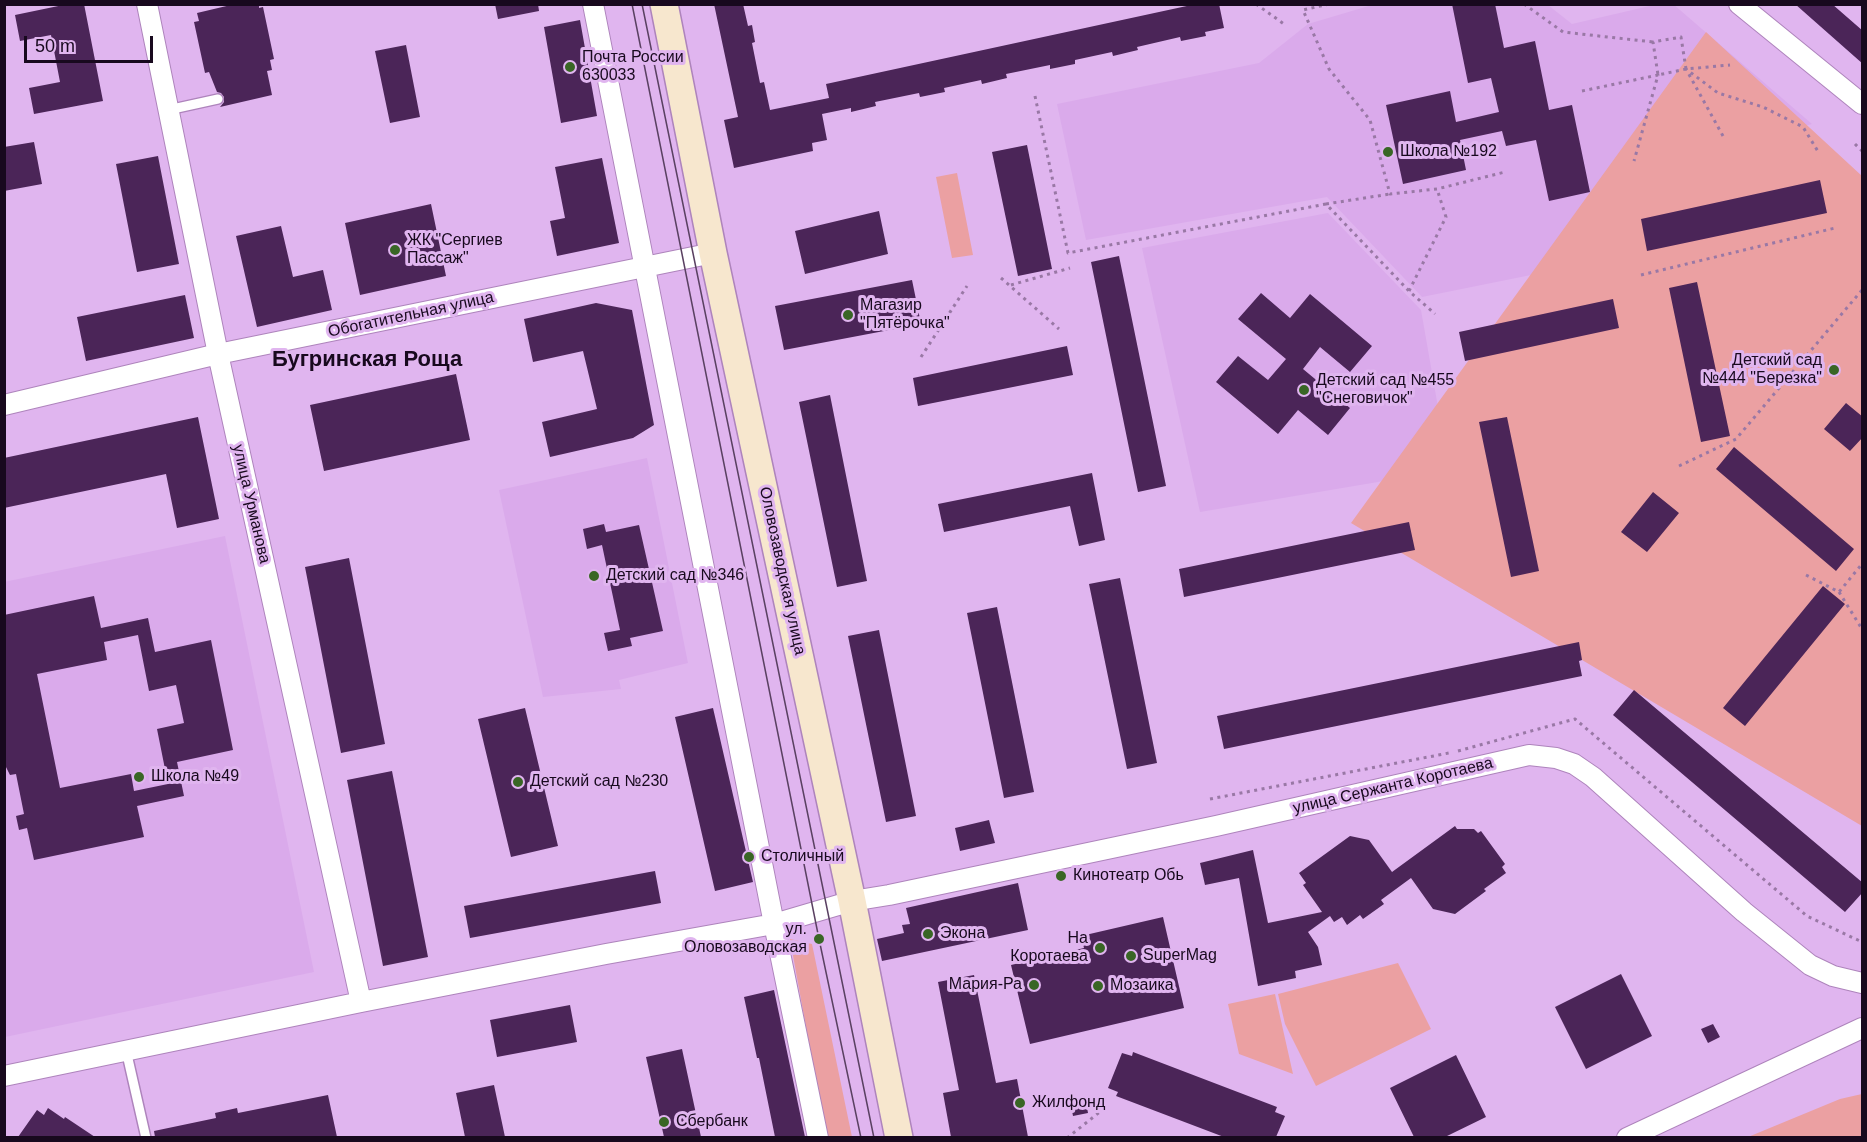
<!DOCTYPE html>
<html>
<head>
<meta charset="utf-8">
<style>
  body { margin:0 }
  #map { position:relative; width:1867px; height:1142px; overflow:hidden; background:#e0b5ef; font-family:Arial,sans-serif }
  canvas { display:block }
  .frame { position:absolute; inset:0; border:6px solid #18091e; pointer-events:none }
  .scale { position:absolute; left:24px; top:36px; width:129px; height:27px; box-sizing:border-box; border:3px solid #18091e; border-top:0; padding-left:8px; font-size:18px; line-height:21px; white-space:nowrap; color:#18091e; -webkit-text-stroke:4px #e0b5ef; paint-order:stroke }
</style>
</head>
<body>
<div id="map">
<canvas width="1867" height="1142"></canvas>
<div class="frame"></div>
<div class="scale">50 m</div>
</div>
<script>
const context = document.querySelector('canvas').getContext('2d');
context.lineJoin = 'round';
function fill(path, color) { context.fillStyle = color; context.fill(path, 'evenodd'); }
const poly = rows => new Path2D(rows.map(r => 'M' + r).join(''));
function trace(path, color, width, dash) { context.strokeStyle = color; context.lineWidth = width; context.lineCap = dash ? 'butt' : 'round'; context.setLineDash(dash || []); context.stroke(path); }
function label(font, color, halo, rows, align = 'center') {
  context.font = font + ' Arial,sans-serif'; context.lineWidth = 6; context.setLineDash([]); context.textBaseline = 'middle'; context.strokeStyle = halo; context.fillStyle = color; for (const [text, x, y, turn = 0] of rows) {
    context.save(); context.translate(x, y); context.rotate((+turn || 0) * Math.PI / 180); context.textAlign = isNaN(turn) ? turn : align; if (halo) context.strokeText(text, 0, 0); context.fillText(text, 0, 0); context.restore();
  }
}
fill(poly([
  [1673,4,1812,124,1614,177,1630,255,1422,297,1327,197,1086,240,1057,104,1259,63,1308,24,1372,5,1548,5,1572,24,1654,5],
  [1328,213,1421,310,1449,470,1200,512,1142,248],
  [647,458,688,663,619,680,621,689,543,697,499,490],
  [225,536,314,972,5,1037,4,582]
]), '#daaaeb');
fill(poly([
  [1706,32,1862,176,1862,826,1351,523],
  [957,173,973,255,952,258,936,177],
  [790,939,812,944,852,1137,826,1137],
  [1398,963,1431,1029,1316,1086,1285,1024,1278,994],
  [1275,994,1293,1074,1239,1054,1228,1004],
  [1862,1094,1862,1137,1748,1137,1840,1099]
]), '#eba0a2');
fill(poly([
  [68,4,84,4,103,101,34,114,29,88,60,82,51,35,20,41,15,15],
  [235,4,259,4,259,8,263,7,274,59,270,60,272,70,267,71,272,95,220,107,224,102,224,97,221,93,217,92,209,72,205,73,194,22,199,21,197,13],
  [495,4,538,4,539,11,498,19],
  [714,4,743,4,748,26,752,25,755,42,752,43,760,83,764,82,770,110,829,98,826,84,1196,4,1219,4,1224,28,1205,32,1206,36,1181,41,1180,37,1137,47,1138,50,1113,56,1112,52,1075,60,1075,64,1050,69,1050,65,1006,74,1007,78,982,84,981,80,944,88,945,92,920,97,919,93,875,102,876,106,851,112,851,108,822,114,827,140,812,143,813,151,734,168,724,120,738,117],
  [1452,4,1495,4,1504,48,1535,41,1549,110,1572,105,1590,192,1549,201,1536,140,1506,146,1502,131,1460,140,1466,170,1403,184,1386,105,1450,91,1456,122,1499,112,1491,78,1468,83],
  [1795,4,1832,4,1863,31,1863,64],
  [580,20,597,116,561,123,544,27],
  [406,45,420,117,390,123,375,51],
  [34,142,42,184,4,191,4,147],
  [1027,145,1052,269,1018,276,992,152],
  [158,156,179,264,137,272,116,164],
  [602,158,619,243,557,256,550,221,565,218,555,167],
  [1820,180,1827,213,1647,251,1641,219],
  [431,204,446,276,360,295,345,223],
  [879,211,888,254,805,274,795,231],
  [281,226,293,277,323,270,332,310,257,327,236,236],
  [1119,256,1166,486,1138,492,1091,262],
  [912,280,921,324,784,350,775,306],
  [1697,282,1730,436,1701,442,1669,288],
  [1261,293,1290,318,1310,294,1372,346,1350,372,1320,347,1303,369,1350,408,1328,435,1298,410,1278,434,1216,382,1238,356,1268,380,1286,359,1238,319],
  [185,295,194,338,86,361,77,317],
  [1613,299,1619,328,1465,361,1459,332],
  [596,303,632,310,654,425,633,438,550,457,542,422,597,409,583,351,533,362,524,319],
  [1067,346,1073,375,918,406,913,378],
  [456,374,470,440,324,471,310,405],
  [830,395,867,581,837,587,799,402],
  [1846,403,1863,417,1863,437,1850,451,1824,429],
  [198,417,219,519,177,528,166,474,4,508,4,458],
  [1507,417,1539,571,1511,577,1479,422],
  [1734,447,1854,549,1836,571,1716,469],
  [1092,473,1105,540,1079,546,1070,506,944,532,938,504],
  [1653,492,1679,513,1647,552,1621,532],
  [1409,522,1415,550,1184,597,1179,569],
  [604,524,606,532,639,525,663,631,630,638,632,646,608,651,604,633,620,630,602,545,587,549,583,529],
  [349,558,385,744,341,753,305,567],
  [1120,578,1157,763,1127,769,1089,584],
  [1823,586,1845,604,1745,726,1723,708],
  [94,596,101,628,148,618,155,652,211,640,233,750,177,762,184,796,137,806,144,837,34,860,27,828,19,830,16,816,24,814,16,774,10,775,4,763,4,615],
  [138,635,149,691,176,685,184,723,157,729,168,784,134,791,131,774,60,788,37,674,107,660,104,642],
  [997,607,1034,792,1004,798,967,613],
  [879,630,916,816,886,822,848,636],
  [1579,642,1582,660,1579,661,1582,676,1224,749,1217,716],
  [1634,690,1863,883,1863,892,1845,912,1613,715],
  [525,708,558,846,511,857,478,719],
  [713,708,753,882,715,891,675,717],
  [392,771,428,957,383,966,347,780],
  [989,820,995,843,960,851,955,828],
  [1455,826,1457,829,1474,829,1478,833,1481,831,1505,864,1502,867,1506,873,1484,889,1486,891,1455,914,1433,909,1411,878,1381,900,1384,904,1363,919,1360,915,1347,925,1342,917,1334,922,1330,916,1308,932,1318,947,1322,965,1295,971,1296,978,1258,986,1239,878,1205,885,1200,863,1253,850,1268,923,1322,912,1303,885,1306,883,1299,873,1350,836,1369,840,1392,872],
  [655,871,661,903,470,938,464,906],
  [1018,883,1028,930,882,961,877,939,904,933,902,925,910,924,906,908],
  [1163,917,1184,1008,1030,1044,1011,965,1084,948,1081,936],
  [1621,974,1652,1036,1586,1069,1555,1007],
  [974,975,996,1083,1017,1079,1028,1137,951,1137,943,1093,959,1090,938,982],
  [774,990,789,1061,805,1137,775,1137,759,1058,757,1058,744,997],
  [570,1005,577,1042,497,1057,490,1020],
  [1713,1024,1720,1037,1708,1043,1701,1029],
  [682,1049,701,1137,664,1137,646,1057],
  [1133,1052,1277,1107,1275,1112,1285,1116,1276,1137,1224,1137,1116,1096,1118,1092,1108,1088,1122,1053,1132,1056],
  [1456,1055,1486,1117,1445,1137,1414,1137,1390,1088],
  [494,1085,505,1137,465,1137,456,1093],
  [328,1095,337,1137,155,1137,154,1131,216,1118,215,1113,237,1108,238,1113],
  [1085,1097,1088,1113,1073,1116,1070,1100],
  [48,1108,64,1119,65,1117,95,1137,18,1137,37,1110,44,1115]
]), '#4b2558');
const lane = poly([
  [168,110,218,99],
  [126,1050,146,1138]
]);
const street = poly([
  [147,4,218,354,361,1002],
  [593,4,774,924,818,1138],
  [1739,4,1862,104],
  [4,405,218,354,713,253],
  [4,1076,361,1002,606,954,774,924,852,901,889,895,1216,826,1529,755,1556,758,1574,764,1593,777,1744,912,1810,965,1833,976,1862,983],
  [1627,1138,1862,1028]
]);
const secondary = poly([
  [664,4,713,253,852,901,899,1138]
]);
trace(lane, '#ae84bc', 12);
trace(street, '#ae84bc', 22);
trace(secondary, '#ae84bc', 30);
trace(poly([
  [1256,4,1284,24],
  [1329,4,1303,10,1329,69,1370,120,1390,194,1437,189,1505,172],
  [1524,4,1563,32,1653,42],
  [1686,69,1681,37,1653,42,1658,75,1686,69,1730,65],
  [1582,91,1658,75,1634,161],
  [1035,96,1068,253,1326,204,1409,291,1435,314],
  [1723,136,1686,69,1718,93,1763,107,1803,127,1819,153],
  [1855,144,1862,151],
  [1326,204,1390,194],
  [1641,275,1835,228],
  [1001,278,1059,329],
  [1011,285,1070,268],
  [1409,291,1446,217,1437,189],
  [921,357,967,286],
  [1679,466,1736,439,1862,290],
  [1806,575,1839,592,1862,564],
  [1839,592,1862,629],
  [1458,751,1575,719,1807,916,1862,942],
  [1210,799,1449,753],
  [1067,1138,1101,1111]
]), '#9978a5', 3, [3, 4.5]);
trace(lane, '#fff', 9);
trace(street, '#fff', 20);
trace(secondary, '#f7e7ce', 27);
trace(poly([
  [632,4,819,939,861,1138],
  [642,4,874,1138]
]), '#5a4162', 1.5);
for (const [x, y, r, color] of [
  [570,67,6,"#396625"],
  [1388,152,6,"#396625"],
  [395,250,6,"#396625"],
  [848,315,6,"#396625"],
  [1834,370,6,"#396625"],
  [1304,390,6,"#396625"],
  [594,576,6,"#396625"],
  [139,777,6,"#396625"],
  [518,782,6,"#396625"],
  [749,857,6,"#396625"],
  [1061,876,6,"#396625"],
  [928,934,6,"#396625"],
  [819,939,6,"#396625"],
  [1100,948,6,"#396625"],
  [1131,956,6,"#396625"],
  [1034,985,6,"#396625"],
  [1098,986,6,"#396625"],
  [1020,1103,6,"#396625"],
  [664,1122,6,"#396625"]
]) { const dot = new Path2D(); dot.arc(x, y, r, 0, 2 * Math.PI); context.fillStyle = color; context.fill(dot); trace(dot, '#e0b5ef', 2); }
label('16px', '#18091e', '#e0b5ef', [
  ["Почта России",582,58],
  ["630033",582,76],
  ["Школа №192",1400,152],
  ["ЖК \"Сергиев",407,241],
  ["Пассаж\"",407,259],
  ["Магазир",860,306],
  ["\"Пятёрочка\"",860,324],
  ["Детский сад",1822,361,"right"],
  ["№444 \"Березка\"",1822,379,"right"],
  ["Детский сад №455",1316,381],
  ["\"Снеговичок\"",1316,399],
  ["Детский сад №346",606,576],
  ["Школа №49",151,777],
  ["Детский сад №230",530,782],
  ["Столичный",761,857],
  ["Кинотеатр Обь",1073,876],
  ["ул.",807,930,"right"],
  ["Оловозаводская",807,948,"right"],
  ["Экона",940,934],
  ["На",1088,939,"right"],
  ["Коротаева",1088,957,"right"],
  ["SuperMag",1143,956],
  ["Мария-Ра",1022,985,"right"],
  ["Мозаика",1110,986],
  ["Жилфонд",1032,1103],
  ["Сбербанк",676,1122]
], 'left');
label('16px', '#18091e', '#e0b5ef', [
  ["Обогатительная улица",411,315,-12],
  ["улица Урманова",251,504,77],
  ["Оловозаводская улица",782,571,78],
  ["улица Сержанта Коротаева",1393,786,-13]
]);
label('bold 22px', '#18091e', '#e0b5ef', [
  ["Бугринская Роща",367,360]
]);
</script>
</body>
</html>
